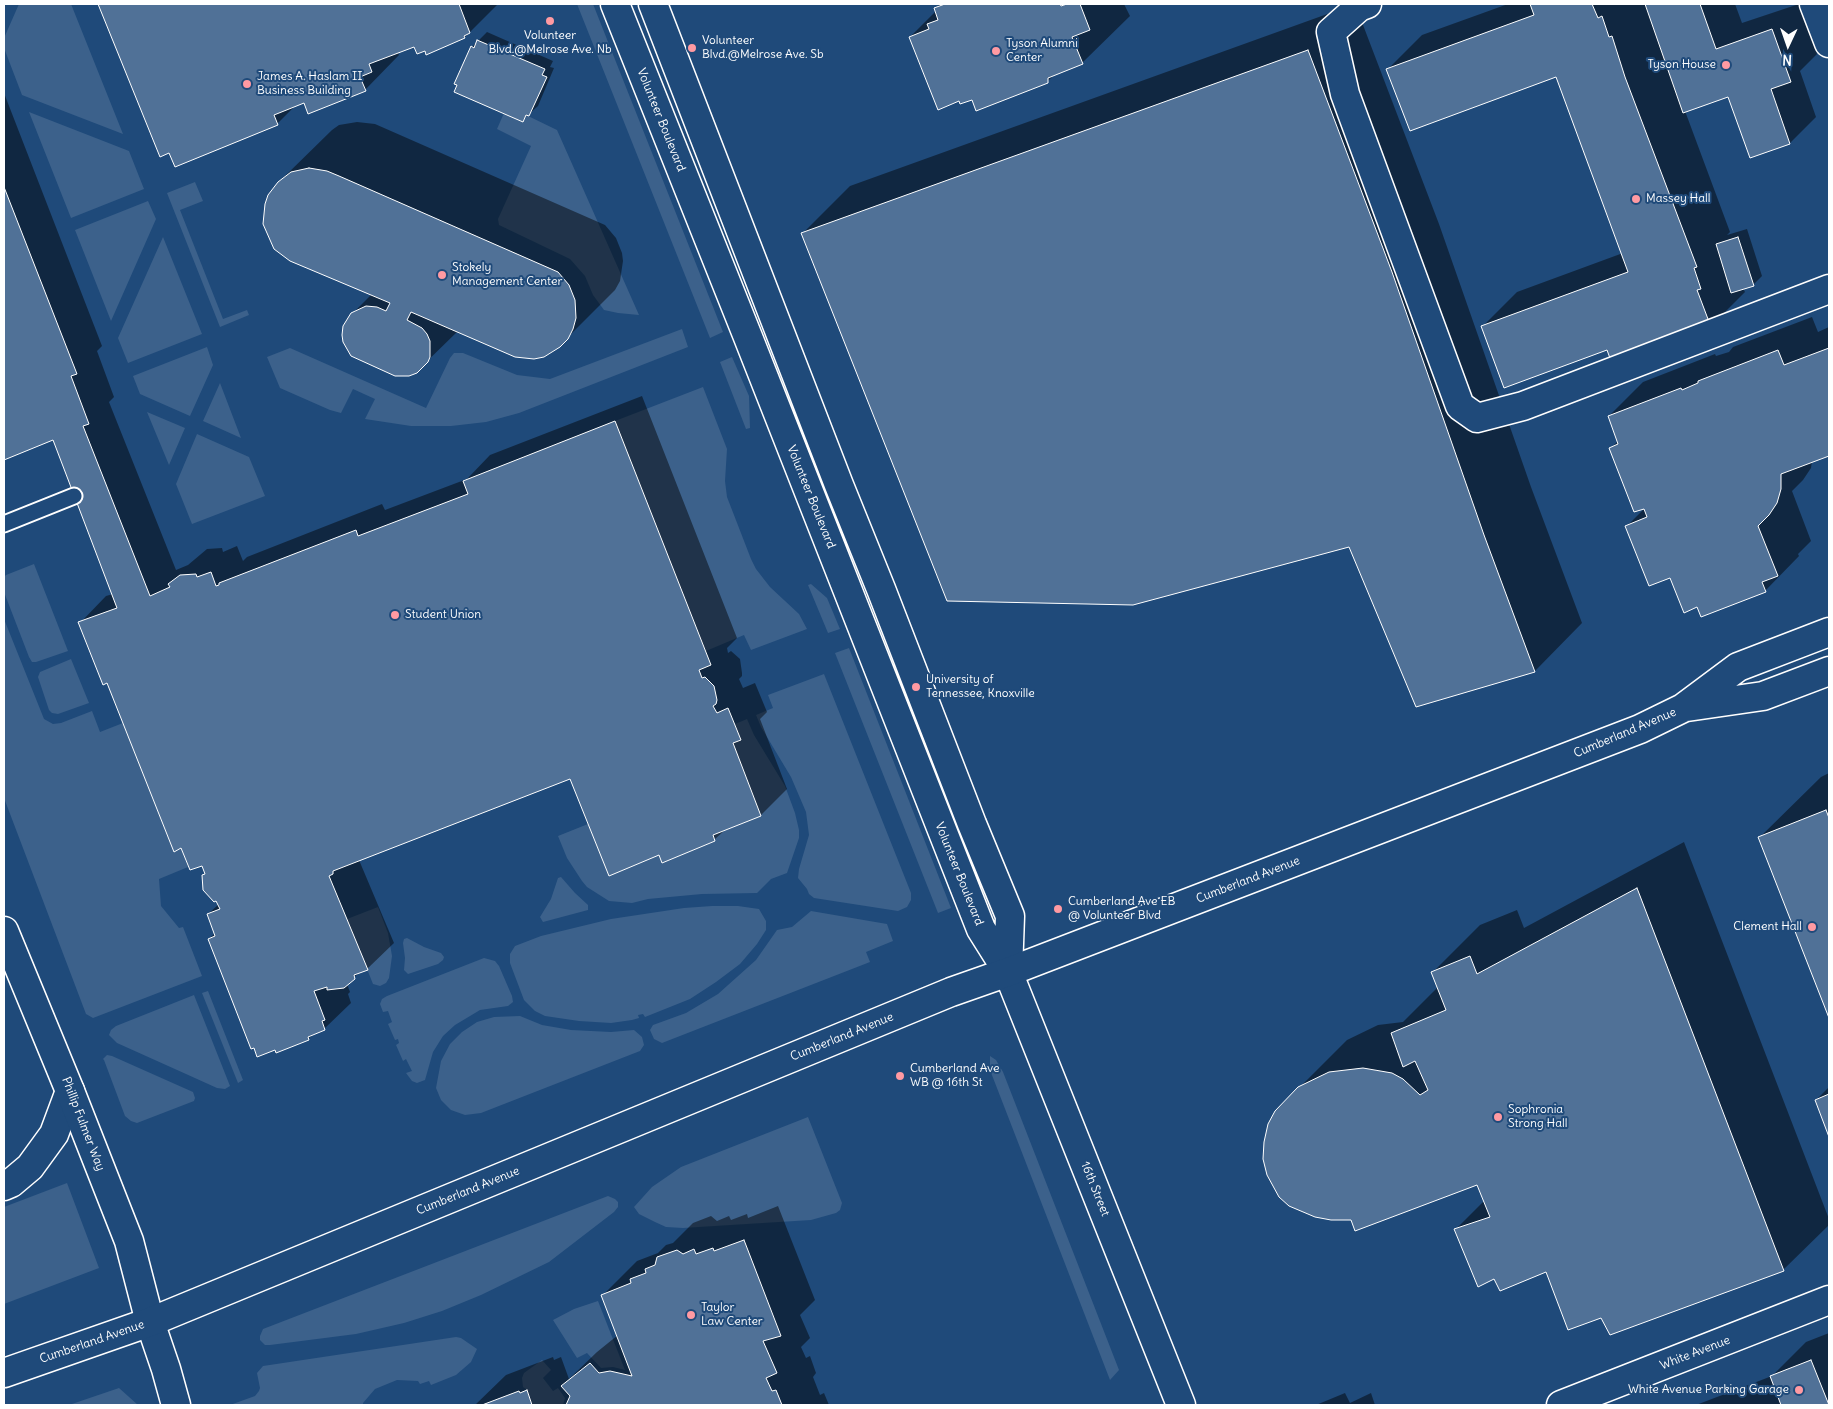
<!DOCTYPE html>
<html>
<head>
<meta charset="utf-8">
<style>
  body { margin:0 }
  #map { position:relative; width:1833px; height:1409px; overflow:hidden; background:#1f4a7a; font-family:Delius,sans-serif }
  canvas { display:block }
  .frame { position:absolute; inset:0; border:5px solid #fff; pointer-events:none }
  .north { position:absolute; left:1763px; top:20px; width:50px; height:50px; -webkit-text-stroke:4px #1f4a7a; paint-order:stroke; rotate:183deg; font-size:14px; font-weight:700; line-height:20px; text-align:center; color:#fff }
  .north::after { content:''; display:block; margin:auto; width:18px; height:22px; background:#fff; clip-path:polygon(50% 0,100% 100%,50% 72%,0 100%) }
</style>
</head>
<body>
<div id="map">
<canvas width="1833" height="1409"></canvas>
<div class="frame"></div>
<div class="north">N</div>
</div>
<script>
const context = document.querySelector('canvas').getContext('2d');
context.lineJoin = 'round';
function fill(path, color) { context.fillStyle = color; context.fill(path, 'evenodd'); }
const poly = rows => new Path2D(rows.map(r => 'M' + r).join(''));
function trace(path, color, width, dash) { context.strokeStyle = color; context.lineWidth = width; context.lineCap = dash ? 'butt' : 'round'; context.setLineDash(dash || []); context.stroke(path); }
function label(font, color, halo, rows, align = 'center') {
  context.font = font + ' Delius,sans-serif'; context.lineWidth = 4; context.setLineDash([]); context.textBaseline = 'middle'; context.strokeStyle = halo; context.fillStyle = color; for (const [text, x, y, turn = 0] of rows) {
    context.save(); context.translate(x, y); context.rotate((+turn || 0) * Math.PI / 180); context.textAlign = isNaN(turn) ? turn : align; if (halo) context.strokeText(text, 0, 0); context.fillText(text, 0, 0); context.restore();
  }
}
fill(poly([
  [19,4,71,4,123,134,22,95,4,48,4,38],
  [577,4,593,4,723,332,710,338],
  [29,112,129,151,144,189,71,218],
  [504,113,526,115,557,130,639,315,618,313,604,310,593,295,585,276,570,259,499,225,498,219,531,146,497,129],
  [195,182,203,201,180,210,223,319,247,310,249,315,220,327,167,193],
  [148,201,156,219,111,321,75,230],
  [163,237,202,334,128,363,118,338],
  [682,329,688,347,519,413,486,422,451,426,411,426,365,419,375,399,353,389,341,413,330,410,280,388,267,357,290,348,426,408,450,358,454,353,463,353,517,375,550,379],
  [207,347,213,365,190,416,140,394,133,376],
  [732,357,749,396,750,428,746,429,720,362],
  [220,383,241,438,203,421],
  [703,387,727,449,725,481,727,497,751,559,756,569,770,587,799,614,807,629,751,650,744,635,706,651,615,421],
  [147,412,185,428,169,465],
  [197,434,249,457,265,496,192,524,176,484],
  [34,564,68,651,36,662,32,662,29,657,4,592,4,577,6,575],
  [811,584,827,598,840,629,828,633,808,585],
  [4,619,44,719,53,724,61,723,92,711,100,732,123,723,174,852,181,848,188,867,159,879,161,906,179,928,183,927,202,976,93,1018,86,1014,4,798],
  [849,648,951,908,938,913,835,653],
  [71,659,89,703,58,714,52,713,49,710,38,677,40,672],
  [824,674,911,893,911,900,907,907,898,911,814,898,809,894,807,889,798,878,799,869,809,835,806,812,791,777,761,727,756,715,773,708,768,695],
  [747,719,754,735,785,786,795,813,799,830,799,838,787,873,771,879,757,893,702,894,648,899,632,903,609,901,587,887,582,881,567,858,558,836,588,824,609,875,659,855,662,863,715,841,713,835,761,816,733,743,741,740,735,724],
  [561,877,575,893,588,905,588,910,543,922,540,917,551,899,558,878],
  [712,906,738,906,759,909,766,921,766,930,757,944,740,964,716,982,690,999,645,1017,643,1014,638,1015,639,1018,632,1020,611,1023,579,1021,545,1016,535,1011,524,1000,510,963,510,954,515,946,541,936,611,919,684,908],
  [378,907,388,933,392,956,389,978,386,983,380,986,373,984,347,919],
  [811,911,887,924,893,941,866,952,870,962,662,1043,654,1039,650,1030,653,1025,686,1013,718,994,756,960,777,930,792,927],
  [407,938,424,947,441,953,444,957,443,960,438,964,408,974,404,970,405,958,403,943,404,939],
  [484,958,495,961,499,966,512,996,513,1002,508,1006,480,1010,455,1025,443,1036,433,1052,425,1080,417,1083,412,1081,406,1073,412,1071,406,1059,403,1061,396,1045,399,1043,398,1039,395,1040,388,1024,392,1022,388,1011,383,1012,380,1004,382,999,387,996],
  [208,991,243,1080,238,1083,202,993],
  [194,995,230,1086,225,1089,217,1088,186,1074,117,1043,109,1035,111,1030,116,1026],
  [520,1016,542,1025,571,1030,611,1032,634,1030,642,1037,644,1045,640,1051,481,1113,465,1115,451,1110,441,1100,436,1088,441,1061,450,1044,462,1032,477,1022,494,1017],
  [107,1055,112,1056,193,1092,195,1098,194,1101,137,1123,131,1121,125,1116,104,1060,103,1059],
  [990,1056,996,1060,1003,1072,1119,1370,1110,1380,990,1070],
  [808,1117,842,1203,840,1210,836,1213,811,1220,683,1228,666,1227,655,1222,639,1214,634,1207,652,1187,681,1167],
  [67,1183,99,1268,4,1304,4,1207],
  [608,1196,615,1199,618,1202,618,1207,614,1212,549,1262,481,1295,442,1311,404,1323,356,1334,270,1345,265,1345,260,1340,260,1336,263,1329],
  [598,1301,625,1370,613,1367,601,1368,587,1353,577,1358,553,1320,574,1309],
  [456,1337,461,1338,477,1349,471,1362,456,1375,431,1385,429,1381,420,1384,418,1381,397,1380,375,1389,363,1403,363,1405,230,1405,255,1396,259,1391,260,1388,257,1373,263,1366],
  [542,1360,551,1370,543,1378,553,1391,558,1388,565,1398,563,1405,532,1405,527,1390,523,1387,522,1378,524,1373],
  [119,1388,138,1405,69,1405]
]), '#3c618b');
fill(poly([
  [99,4,498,4,465,37,427,53,425,49,415,46,398,52,399,55,365,90,305,101,296,105,277,124,170,152,161,155],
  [940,4,1124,4,1130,16,1082,63,1055,74,1047,82,973,98,910,37,936,11,935,9],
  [1355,4,1439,224,1531,487,1582,623,1535,671,1416,706,1349,545,802,234,850,186],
  [1508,4,1735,4,1742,23,1799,4,1817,54,1800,71,1816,117,1790,143,1728,95,1685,111,1730,232,1727,235,1747,229,1762,276,1753,285,1743,288,1745,292,1711,326,1608,349,1483,326,1517,292,1623,253,1557,75,1388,69,1422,35],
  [487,32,553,61,550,67,554,68,538,106,522,120,472,47],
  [4,93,102,346,97,351,114,397,109,402,176,570,188,565,207,549,222,548,223,552,237,546,243,561,247,557,382,504,385,510,467,479,490,455,642,396,737,638,727,648,728,653,731,651,740,659,742,673,742,676,739,679,743,688,755,683,767,712,760,719,787,789,761,815,727,828,714,840,659,854,571,777,359,860,394,943,367,969,361,971,347,984,350,992,348,994,351,1003,324,1029,314,1034,308,1039,209,939,215,933,208,914,219,904,203,875,206,873,203,865,108,681,80,623,106,596,113,594,53,438,4,459],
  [357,122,375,124,605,225,616,238,622,253,623,261,620,281,615,290,567,338,458,331,416,372,352,314,372,294,275,248,264,224,264,214,269,196,284,177,332,130,339,125],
  [1812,317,1818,332,1829,327,1829,454,1812,461,1811,468,1803,480,1792,491,1811,541,1798,554,1799,556,1765,591,1698,606,1627,526,1647,506,1611,448,1618,441,1609,416,1643,382,1715,354,1716,356,1729,352,1733,347],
  [1829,773,1829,1014,1760,837,1821,777],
  [1684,842,1829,1219,1829,1225,1783,1270,1602,1317,1546,1270,1495,1277,1456,1229,1485,1200,1478,1184,1352,1219,1299,1088,1347,1040,1378,1025,1403,1022,1438,987,1433,972,1480,925,1517,910,1524,928],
  [1829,1087,1829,1134,1816,1100],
  [778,1206,815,1300,800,1315,810,1338,801,1347,806,1358,810,1356,816,1373,813,1377,820,1395,824,1393,829,1405,475,1405,506,1375,553,1357,554,1360,561,1357,569,1379,597,1352,618,1335,603,1295,637,1261,658,1253,666,1245,673,1243,693,1223,711,1216,717,1221,729,1216,731,1220,747,1214,748,1218],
  [1829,1333,1829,1405,1696,1405,1772,1376,1806,1342],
  [1345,1393,1350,1403,1371,1393,1375,1405,1316,1405]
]), '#0007');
const building = poly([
  [98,4,459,4,470,33,464,36,465,38,426,55,425,51,417,54,414,47,369,64,372,72,360,77,366,91,308,114,304,103,274,115,278,125,175,167,169,153,160,157,98,4],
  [945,4,1060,4,1061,6,1067,4,1080,4,1090,30,1072,37,1083,64,1048,78,1048,83,976,111,972,100,960,104,959,101,938,110,909,37,929,29,927,24,938,20,934,8,945,4],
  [1530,4,1592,4,1598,18,1602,16,1609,37,1612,36,1625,77,1697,267,1694,268,1701,289,1697,290,1711,327,1611,361,1607,350,1504,388,1481,326,1628,272,1556,77,1410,131,1386,69,1534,15,1530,4],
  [1645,4,1700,4,1716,49,1772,29,1791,82,1771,89,1790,144,1750,158,1728,97,1683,113,1645,4],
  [477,40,545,69,542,75,547,77,529,116,526,115,523,122,454,92,457,85,454,84,471,46,474,48,477,40],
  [1308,50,1392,272,1484,535,1535,672,1416,707,1349,547,1133,605,947,601,801,233,1308,50],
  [309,168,327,171,339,176,558,272,569,285,575,300,576,318,573,329,568,339,560,347,544,357,534,359,515,357,411,312,407,320,422,328,427,334,430,341,430,357,428,362,417,373,409,376,395,376,351,356,343,342,342,335,343,326,351,313,366,306,377,307,386,311,390,303,290,261,274,249,263,224,265,204,268,195,278,182,291,172,309,168],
  [4,187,77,374,71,376,89,424,83,426,150,596,170,587,168,584,180,575,196,574,197,577,211,572,216,586,219,585,219,583,356,530,358,536,468,494,463,481,615,421,711,665,699,670,702,678,705,677,714,686,717,700,716,704,713,706,717,713,728,708,741,740,733,743,761,816,713,835,715,841,662,863,659,855,609,876,570,779,333,871,333,874,329,876,368,970,354,975,355,979,344,988,327,990,327,987,314,991,325,1020,322,1021,325,1030,308,1037,309,1040,276,1053,275,1050,257,1057,254,1048,251,1049,208,939,215,936,207,914,220,909,216,901,214,902,203,890,202,875,205,874,202,866,190,870,181,848,174,852,107,683,103,685,78,622,117,608,53,440,4,460,4,187],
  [1738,237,1754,286,1731,293,1716,244,1738,237],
  [1829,348,1829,456,1781,474,1781,489,1777,503,1769,515,1758,526,1778,576,1762,582,1766,592,1701,617,1697,607,1684,613,1670,578,1649,586,1625,526,1647,517,1644,509,1634,512,1609,448,1618,444,1608,416,1681,388,1682,390,1698,383,1698,381,1778,350,1784,365,1829,348],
  [1826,810,1829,818,1829,1018,1758,837,1826,810],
  [1637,888,1784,1271,1610,1335,1601,1318,1568,1330,1546,1272,1500,1291,1494,1279,1478,1287,1454,1229,1490,1217,1477,1185,1355,1231,1351,1220,1331,1220,1315,1217,1289,1206,1279,1197,1267,1175,1263,1159,1264,1142,1268,1124,1275,1111,1298,1087,1329,1072,1363,1068,1392,1073,1403,1079,1420,1095,1428,1090,1415,1061,1403,1067,1391,1033,1446,1010,1431,972,1470,956,1477,974,1637,888],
  [1829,1094,1829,1137,1815,1100,1829,1094],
  [744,1240,781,1336,763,1341,777,1373,766,1378,772,1391,776,1390,782,1405,566,1405,570,1396,561,1386,590,1363,599,1373,610,1371,632,1376,601,1295,631,1283,630,1279,646,1273,645,1269,655,1265,657,1257,677,1250,683,1254,694,1249,696,1254,713,1248,714,1251,744,1240],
  [1811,1360,1829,1405,1781,1405,1770,1376,1811,1360],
  [527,1390,532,1405,482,1405,519,1391,520,1393,527,1390]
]);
fill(building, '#507197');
trace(building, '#fff', 1);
const service = poly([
  [4,524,74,496]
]);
const minor = poly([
  [1367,4,1359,7,1331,32,1345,94,1460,406,1477,418,1523,406,1829,289],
  [1814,4,1829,43],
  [4,1186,11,1183,30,1167,54,1134,70,1091]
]);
const tertiary = poly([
  [615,4,748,337,981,929,1008,972,1181,1405],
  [653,4,839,485,881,589,972,824,1010,916,1008,972],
  [4,931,70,1091,129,1241,150,1322,166,1369,176,1405],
  [1561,1405,1829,1300]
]);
const secondary = poly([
  [1687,707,1763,696,1829,671],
  [4,1373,150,1322,951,992,1008,972,1640,729,1683,708,1738,667,1829,632]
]);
trace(service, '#fff', 19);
trace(minor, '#fff', 31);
trace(tertiary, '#fff', 31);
trace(secondary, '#fff', 31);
trace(service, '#1f4a7a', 15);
trace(minor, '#1f4a7a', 28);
trace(tertiary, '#1f4a7a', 28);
trace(secondary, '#1f4a7a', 28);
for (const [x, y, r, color] of [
  [550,21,5,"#ff9aa2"],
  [692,48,5,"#ff9aa2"],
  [996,51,5,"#ff9aa2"],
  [1726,65,5,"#ff9aa2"],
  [247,84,5,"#ff9aa2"],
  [1636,199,5,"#ff9aa2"],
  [442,275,5,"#ff9aa2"],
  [395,615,5,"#ff9aa2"],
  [916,687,5,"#ff9aa2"],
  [1058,909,5,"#ff9aa2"],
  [1812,927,5,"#ff9aa2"],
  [900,1076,5,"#ff9aa2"],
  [1498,1117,5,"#ff9aa2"],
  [691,1315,5,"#ff9aa2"],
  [1799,1390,5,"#ff9aa2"]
]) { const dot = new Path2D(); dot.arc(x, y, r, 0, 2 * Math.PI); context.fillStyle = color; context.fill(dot); trace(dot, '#1f4a7a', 2); }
label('12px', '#fff', '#1f4a7a', [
  ["Volunteer",550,36,"center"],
  ["Blvd.@Melrose Ave. Nb",550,50,"center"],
  ["Volunteer",702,41],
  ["Blvd.@Melrose Ave. Sb",702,55],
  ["Tyson Alumni",1006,44],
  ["Center",1006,58],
  ["Tyson House",1716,65,"right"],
  ["James A. Haslam II",257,77],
  ["Business Building",257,91],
  ["Massey Hall",1646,199],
  ["Stokely",452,268],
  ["Management Center",452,282],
  ["Student Union",405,615],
  ["University of",926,680],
  ["Tennessee, Knoxville",926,694],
  ["Cumberland Ave EB",1068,902],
  ["@ Volunteer Blvd",1068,916],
  ["Clement Hall",1802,927,"right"],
  ["Cumberland Ave",910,1069],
  ["WB @ 16th St",910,1083],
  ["Sophronia",1508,1110],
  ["Strong Hall",1508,1124],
  ["Taylor",701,1308],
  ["Law Center",701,1322],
  ["White Avenue Parking Garage",1789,1390,"right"]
], 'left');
label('12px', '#fff', '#1f4a7a', [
  ["Volunteer Boulevard",661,120,68],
  ["Volunteer Boulevard",811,497,68],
  ["Cumberland Avenue",1625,733,-23],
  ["Volunteer Boulevard",959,874,68],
  ["Cumberland Avenue",1248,880,-21],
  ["Cumberland Avenue",842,1037,-22],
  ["Phillip Fulmer Way",83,1124,69],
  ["16th Street",1095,1189,68],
  ["Cumberland Avenue",468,1191,-22],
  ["Cumberland Avenue",92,1342,-19],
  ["White Avenue",1695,1353,-21]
]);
</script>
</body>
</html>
